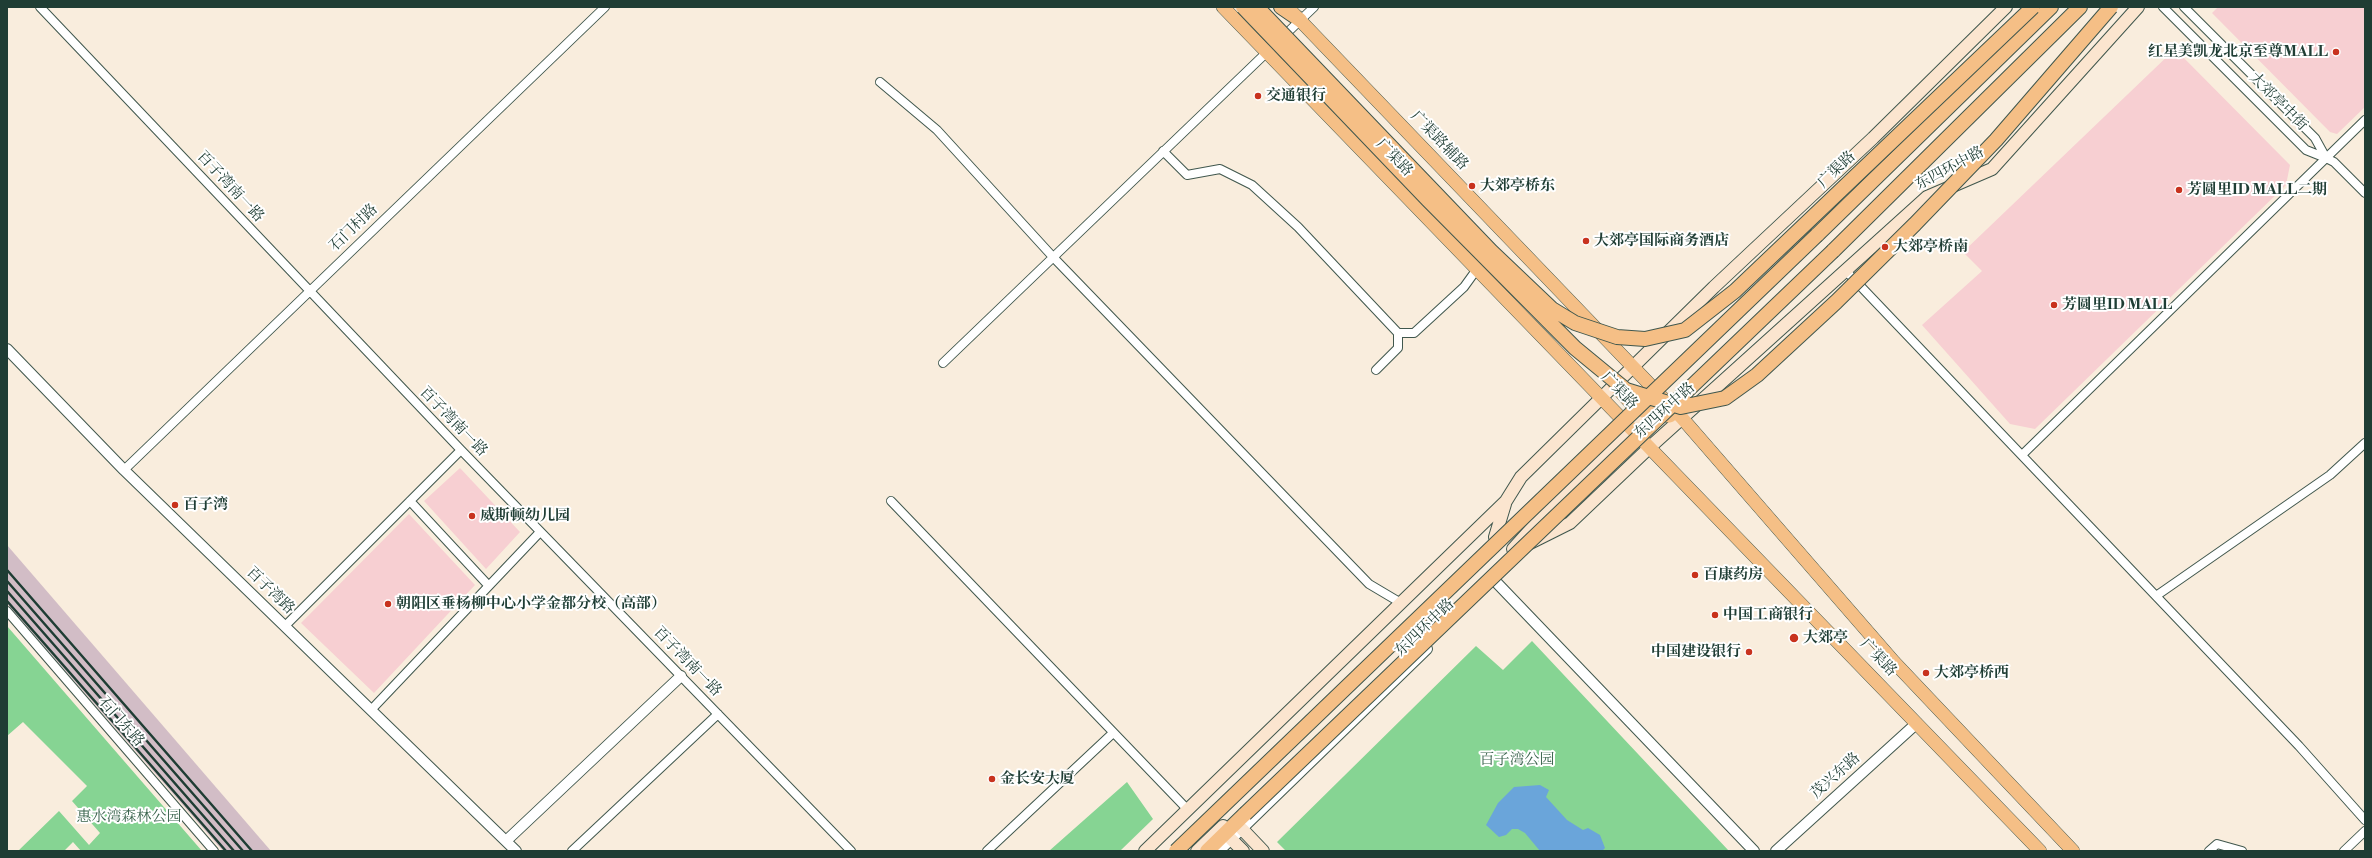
<!DOCTYPE html>
<html>
<head>
<meta charset="utf-8">
<style>
  body { margin:0 }
  #map { position:relative; width:2372px; height:858px; overflow:hidden; background:#f9eddd; font-family:"Libre Bodoni",serif }
  canvas { display:block }
  .frame { position:absolute; inset:0; border:8px solid #1f3d34; pointer-events:none }
</style>
</head>
<body>
<div id="map">
<canvas width="2372" height="858"></canvas>
<div class="frame"></div>
</div>
<script>
const context = document.querySelector('canvas').getContext('2d');
context.lineJoin = 'round';
function fill(path, color) { context.fillStyle = color; context.fill(path, 'evenodd'); }
const poly = rows => new Path2D(rows.map(r => 'M' + r).join(''));
function trace(path, color, width, dash) { context.strokeStyle = color; context.lineWidth = width; context.lineCap = dash ? 'butt' : 'round'; context.setLineDash(dash || []); context.stroke(path); }
function label(font, color, halo, rows, align = 'center') {
  context.font = font + ' "Libre Bodoni","Noto Serif SC",serif'; context.lineWidth = 4; context.setLineDash([]); context.textBaseline = 'middle'; context.strokeStyle = halo; context.fillStyle = color; for (const [text, x, y, turn = 0] of rows) {
    context.save(); context.translate(x, y); context.rotate((+turn || 0) * Math.PI / 180); context.textAlign = isNaN(turn) ? turn : align; if (halo) context.strokeText(text, 0, 0); context.fillText(text, 0, 0); context.restore();
  }
}
fill(poly([
  [2218,7,2365,7,2365,107,2337,134,2330,132,2212,13],
  [2175,49,2290,165,2286,185,2035,429,2010,424,1922,325,1982,271,1963,252],
  [460,468,520,532,486,569,424,501],
  [409,514,475,585,374,693,301,623]
]), '#f7cfd2');
fill(poly([
  [7,545,271,851,223,851,7,604]
]), '#d2bdc6');
fill(poly([
  [7,626,202,851,81,851,73,842,64,851,18,851,59,811,89,845,100,833,72,801,87,786,23,722,7,736],
  [1532,641,1729,851,1286,851,1277,842,1476,646,1503,670],
  [1127,782,1153,819,1120,851,1049,851]
]), '#86d493');
fill(poly([
  [1540,785,1549,790,1546,797,1567,820,1583,830,1588,828,1600,835,1605,848,1602,851,1540,851,1525,833,1518,829,1512,829,1506,835,1499,837,1486,825,1498,803,1514,787]
]), '#6aa5da');
const minor = poly([
  [40,7,461,450,851,851],
  [2163,7,2306,150,2326,158,2315,138,2184,7],
  [880,82,937,130,1053,257,1369,584,1401,603],
  [1163,151,1187,175,1220,169,1252,185,1298,227,1398,333,1398,348,1376,370],
  [2326,158,2334,162,2365,193],
  [1846,271,2299,746,2365,820],
  [1398,333,1414,333,1464,287,1477,269],
  [943,363,1314,7],
  [2022,455,2365,120],
  [124,470,605,7],
  [410,501,488,585],
  [891,501,1188,810],
  [2156,596,2330,475,2365,443],
  [7,611,214,851],
  [285,626,461,450],
  [371,710,540,532],
  [572,851,718,714],
  [987,851,1113,733],
  [2209,851,2217,844,2242,851],
  [2344,851,2365,831]
]);
const tertiary = poly([
  [7,349,124,470,516,851],
  [1496,582,1754,851],
  [506,841,681,676],
  [1219,851,1427,649],
  [1776,851,1917,723]
]);
const secondary = poly([
  [1495,537,1505,504],
  [1530,543,1570,523,1650,447,1927,197,1992,169,2138,7],
  [1513,549,1568,488,1631,428,1649,403],
  [1242,829,1263,851],
  [1231,839,1243,851],
  [1145,851,1506,501,1521,477,1714,287,1873,138,2006,7],
  [1197,851,1223,826]
]);
const primary = poly([
  [1223,7,2040,851],
  [1292,12,1682,418,1894,662,2073,851],
  [1614,384,1634,407,1643,411,1670,416]
]);
const trunk = poly([
  [1281,7,1300,20],
  [1817,235,2051,7],
  [1833,251,2080,7],
  [1207,851,1245,814]
]);
trace(minor, '#40574d', 10);
trace(tertiary, '#40574d', 12);
trace(secondary, '#40574d', 14);
trace(primary, '#40574d', 14);
trace(trunk, '#40574d', 16);
trace(minor, '#fff', 8);
trace(tertiary, '#fff', 10);
trace(secondary, '#fbe5cf', 12);
trace(primary, '#f5bf86', 13);
trace(trunk, '#f5bf86', 14);
trace(poly([
  [7,570,252,851],
  [7,581,243,851],
  [7,591,234,851],
  [7,601,226,851]
]), '#1f3d34', 2.5);
const trunkBridge = poly([
  [1243,7,1428,200,1575,348,1626,390,1681,407,1725,398,1757,375,1836,302,1915,224,1996,140,2111,7],
  [1257,7,1491,251,1552,309,1575,323,1617,337,1645,339,1685,330,1735,291,2033,7],
  [1245,814,1833,251],
  [1176,851,1817,235]
]);
trace(trunkBridge, '#40574d', 16, []);
trace(trunkBridge, '#f5bf86', 14);
for (const [x, y, r, color] of [
  [2336,52,4,"#c8321e"],
  [1258,96,4,"#c8321e"],
  [1472,186,4,"#c8321e"],
  [2179,190,4,"#c8321e"],
  [1586,241,4,"#c8321e"],
  [1885,247,4,"#c8321e"],
  [2054,305,4,"#c8321e"],
  [175,505,4,"#c8321e"],
  [472,516,4,"#c8321e"],
  [1695,575,4,"#c8321e"],
  [388,604,4,"#c8321e"],
  [1715,615,4,"#c8321e"],
  [1794,638,5,"#c8321e"],
  [1749,652,4,"#c8321e"],
  [1926,673,4,"#c8321e"],
  [992,779,4,"#c8321e"]
]) { const dot = new Path2D(); dot.arc(x, y, r, 0, 2 * Math.PI); context.fillStyle = color; context.fill(dot); trace(dot, '#fff', 1.5); }
label('bold 15px', '#1f3d34', '#fff', [
  ["红星美凯龙北京至尊MALL",2328,52,"right"],
  ["交通银行",1266,96],
  ["大郊亭桥东",1480,186],
  ["芳圆里ID MALL二期",2187,190],
  ["大郊亭国际商务酒店",1594,241],
  ["大郊亭桥南",1893,247],
  ["芳圆里ID MALL",2062,305],
  ["百子湾",183,505],
  ["威斯顿幼儿园",480,516],
  ["百康药房",1703,575],
  ["朝阳区垂杨柳中心小学金都分校（高部）",396,604],
  ["中国工商银行",1723,615],
  ["大郊亭",1803,638],
  ["中国建设银行",1741,652,"right"],
  ["大郊亭桥西",1934,673],
  ["金长安大厦",1000,779]
], 'left');
label('15px', '#1f3d34', '#fff', [
  ["大郊亭中街",2278,102,45],
  ["广渠路辅路",1439,141,46],
  ["广渠路",1394,158,46],
  ["东四环中路",1950,169,-28],
  ["广渠路",1837,170,-44],
  ["百子湾南一路",230,187,47],
  ["石门村路",354,228,-44],
  ["广渠路",1619,391,46],
  ["东四环中路",1665,411,-42],
  ["百子湾南一路",453,422,46],
  ["百子湾路",270,591,44],
  ["东四环中路",1425,628,-44],
  ["广渠路",1878,658,46],
  ["百子湾南一路",687,662,46],
  ["石门东路",121,722,49],
  ["茂兴东路",1836,776,-42]
]);
label('15px', '#39634c', '#fff', [
  ["百子湾公园",1517,760],
  ["惠水湾森林公园",129,817]
]);
</script>
</body>
</html>
